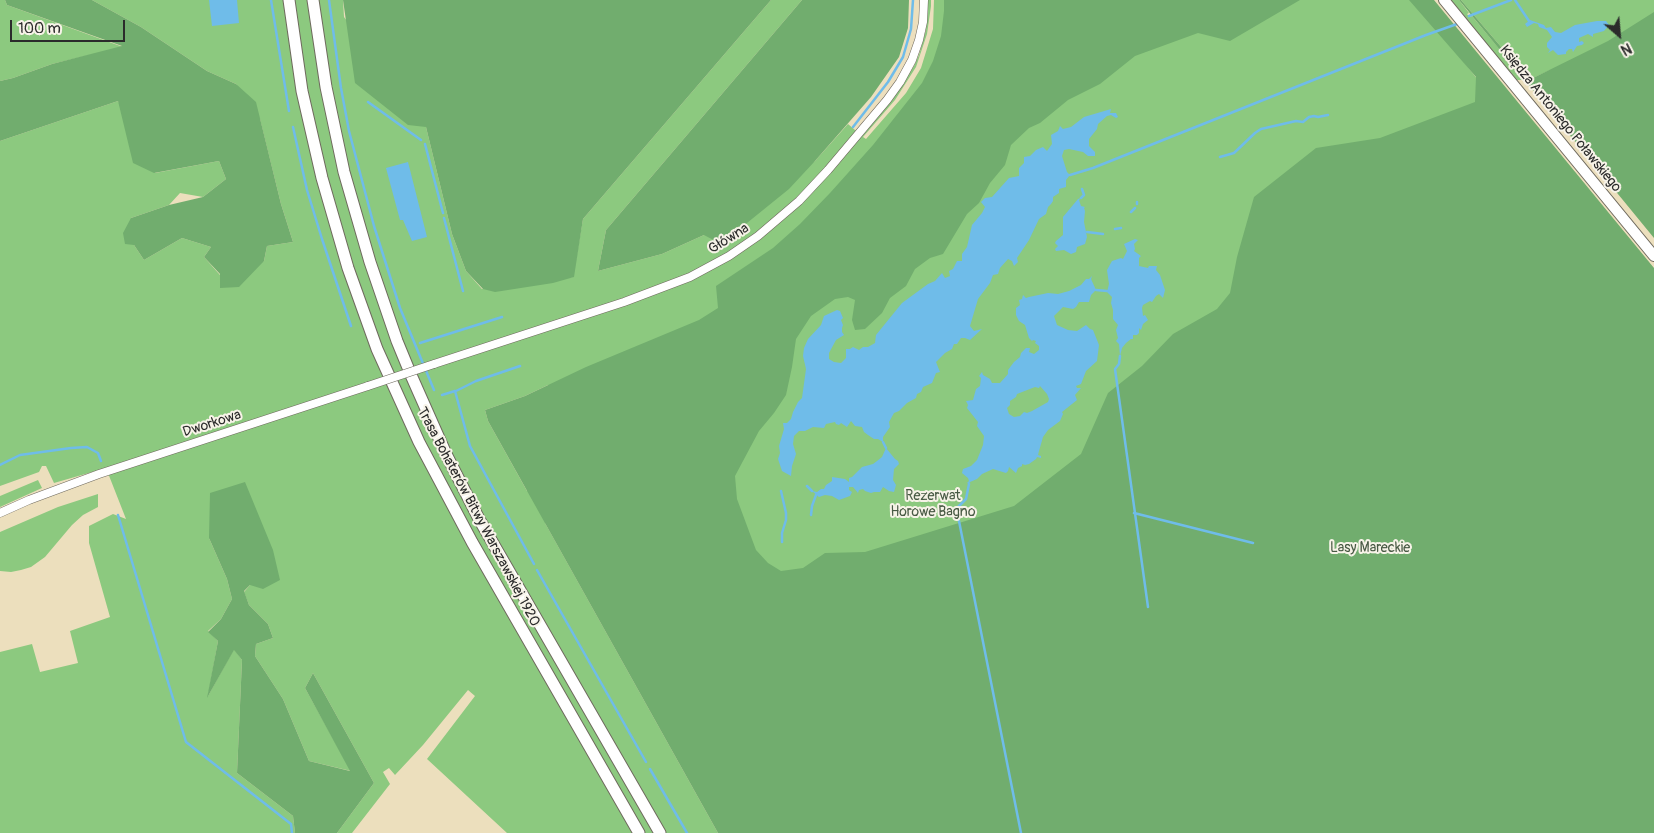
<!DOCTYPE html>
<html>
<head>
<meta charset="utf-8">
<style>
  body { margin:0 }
  #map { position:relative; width:1654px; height:833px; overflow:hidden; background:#ecdfbd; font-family:Pangolin,sans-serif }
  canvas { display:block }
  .north { position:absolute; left:1594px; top:10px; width:50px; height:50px; -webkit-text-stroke:4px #f7f3e8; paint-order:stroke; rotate:153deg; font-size:14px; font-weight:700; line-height:20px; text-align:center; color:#2b2b2b }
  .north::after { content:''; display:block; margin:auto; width:18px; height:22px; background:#2b2b2b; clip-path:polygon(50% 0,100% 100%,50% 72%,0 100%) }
  .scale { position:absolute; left:10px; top:20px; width:115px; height:22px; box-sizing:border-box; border:2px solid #2b2b2b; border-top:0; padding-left:6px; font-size:15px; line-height:18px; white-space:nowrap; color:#2b2b2b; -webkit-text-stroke:4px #f7f3e8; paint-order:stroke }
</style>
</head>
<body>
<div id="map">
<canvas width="1654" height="833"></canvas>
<div class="north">N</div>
<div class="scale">100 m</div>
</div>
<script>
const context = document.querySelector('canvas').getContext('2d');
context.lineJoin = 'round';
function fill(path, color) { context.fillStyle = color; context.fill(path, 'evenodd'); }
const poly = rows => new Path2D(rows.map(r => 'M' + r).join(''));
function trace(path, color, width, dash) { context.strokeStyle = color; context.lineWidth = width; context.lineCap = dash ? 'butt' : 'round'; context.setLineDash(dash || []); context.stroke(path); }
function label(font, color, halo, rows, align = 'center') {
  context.font = font + ' Pangolin,sans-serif'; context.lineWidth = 4; context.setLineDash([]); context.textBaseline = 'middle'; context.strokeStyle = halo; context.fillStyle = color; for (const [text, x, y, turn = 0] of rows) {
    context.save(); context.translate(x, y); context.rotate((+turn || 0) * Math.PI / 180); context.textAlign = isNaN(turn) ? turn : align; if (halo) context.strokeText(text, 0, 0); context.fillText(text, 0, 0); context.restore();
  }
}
fill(poly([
  [0,0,5,0,7,5,123,47,52,64,13,78,0,81],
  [92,0,343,0,344,17,426,127,452,234,466,271,482,289,573,277,583,219,771,0,802,0,606,230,598,271,662,254,704,235,815,161,848,124,862,136,893,99,914,66,919,55,926,30,928,0,931,0,931,6,927,34,916,67,895,100,863,137,866,139,906,93,921,68,933,29,934,0,1415,0,1493,99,1236,306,1159,682,545,523,718,833,507,833,427,759,475,696,468,690,423,745,395,775,389,768,383,772,390,784,352,833,337,833,374,783,313,673,305,688,351,771,309,761,283,699,255,656,256,644,273,638,268,624,249,605,244,592,250,585,209,538,227,579,232,599,221,619,208,631,218,641,208,696,234,649,242,660,237,773,293,816,295,833,0,833,0,652,32,644,40,672,78,663,70,631,110,617,89,543,89,526,113,514,126,519,106,468,54,483,46,466,42,466,39,472,0,486,0,141,118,101,155,173,219,161,226,179,203,197,180,193,169,205,131,218,134,245,144,260,182,238,211,247,204,257,220,275,264,261,267,246,293,242,281,204,260,119,236,84,207,71,141,27],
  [548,385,549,385,527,491,488,421,485,410,525,396],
  [1451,0,1459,0,1469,13,1467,14,1470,17,1472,16,1525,80,1516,80],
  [1461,0,1654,0,1654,33,1548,71,1531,79,1508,55],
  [38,480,42,488,0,507,0,496],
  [98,494,98,507,83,515,72,525,45,557,31,567,21,570,11,572,0,571,0,532,58,507]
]), '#8cc97f');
fill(poly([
  [5,0,92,0,141,27,207,71,236,84,256,102,281,204,293,242,267,246,264,261,239,287,220,288,220,274,204,257,211,247,182,238,144,260,134,245,125,244,123,233,131,218,169,205,203,197,226,179,219,161,154,173,133,163,118,101,0,141,0,81,13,78,52,64,122,46,7,5],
  [343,0,771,0,583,219,574,277,553,283,495,292,483,289,466,271,452,234,426,127,408,125,355,83],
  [802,0,909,0,908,28,899,57,871,97,815,161,789,189,721,244,704,235,662,254,598,271,606,230],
  [944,0,1300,0,1230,41,1198,33,1135,56,1100,84,1068,100,1040,123,1029,128,1011,145,1005,165,990,183,979,203,967,214,943,254,930,258,915,269,906,286,890,298,882,313,865,329,855,330,852,320,855,300,848,297,835,299,811,316,796,339,792,367,786,395,774,413,759,431,735,476,737,499,756,550,768,563,781,571,803,568,825,553,865,552,1014,506,1081,454,1108,393,1142,366,1173,334,1217,309,1230,293,1237,257,1254,197,1316,148,1380,138,1475,102,1476,77,1409,0,1434,0,1654,268,1654,833,718,833,488,421,485,410,525,396,586,367,699,320,718,308,716,286,773,248,800,224,830,193,873,145,922,83,933,61,941,36,944,11],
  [1459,0,1461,0,1508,55,1531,79,1608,41,1654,12,1654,238],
  [245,482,273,550,280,580,263,589,250,585,244,591,249,605,268,624,273,638,256,644,255,656,283,699,309,761,350,771,305,688,313,673,374,783,337,833,295,833,293,816,237,773,242,660,234,650,207,698,218,641,208,632,221,619,232,599,227,579,209,538,210,493]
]), '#71ad6e');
fill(poly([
  [209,0,237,0,239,23,212,26],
  [1530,20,1544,25,1546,28,1551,27,1555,32,1561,33,1575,25,1597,21,1606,21,1609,25,1604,31,1593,34,1593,37,1588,34,1579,38,1579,42,1582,41,1584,43,1582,45,1577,46,1573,52,1572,49,1569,49,1566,52,1566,54,1558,55,1553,50,1548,53,1550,50,1547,47,1547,43,1552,37,1547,30,1539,27,1538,24,1534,23,1527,27,1525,24],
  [1111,109,1110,113,1116,113,1118,117,1116,118,1111,115,1107,116,1098,124,1097,129,1089,139,1089,146,1095,152,1095,156,1088,156,1083,152,1069,149,1064,150,1062,156,1067,172,1070,175,1066,180,1066,187,1059,189,1059,193,1053,197,1053,201,1051,204,1048,207,1046,214,1039,219,1029,240,1017,258,1018,262,1014,266,1012,261,1008,259,1000,268,998,274,993,275,990,283,978,299,970,326,974,331,982,329,970,340,965,338,961,338,957,344,954,344,952,349,945,353,936,362,940,372,936,373,932,383,923,387,921,392,917,394,916,398,907,403,899,411,894,413,889,422,890,427,883,437,883,442,878,439,874,439,868,435,864,432,862,427,855,426,851,421,847,427,841,423,839,425,836,424,835,422,826,424,824,428,813,427,805,431,799,431,794,436,793,444,796,454,792,466,791,476,782,471,778,459,780,453,779,446,784,429,783,423,787,423,791,419,793,412,798,402,802,398,806,369,803,356,804,348,808,339,821,325,824,316,837,310,840,311,843,318,841,320,843,325,842,328,842,332,844,335,836,340,829,353,829,359,834,362,841,363,846,358,846,349,850,349,853,347,859,350,863,347,868,347,875,343,876,335,902,303,928,284,935,281,942,273,945,278,950,276,949,271,953,269,957,261,962,261,962,254,967,247,972,225,982,213,985,207,981,202,985,198,992,197,1009,178,1019,176,1019,168,1024,163,1024,157,1030,156,1036,150,1043,147,1047,151,1052,144,1051,135,1058,131,1060,126,1063,129,1071,127,1084,117],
  [408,162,427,237,412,241,403,220,400,220,386,168],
  [1081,198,1079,200,1081,206,1085,207,1084,208,1085,211,1084,222,1087,237,1085,244,1077,247,1076,252,1071,254,1064,250,1056,251,1055,249,1058,246,1055,243,1056,241,1063,235,1063,217,1078,199],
  [1135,239,1138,240,1134,244,1135,249,1134,251,1141,256,1139,258,1139,266,1148,268,1149,266,1157,266,1156,270,1160,275,1165,290,1163,298,1159,294,1156,296,1152,302,1150,301,1143,305,1142,308,1143,316,1145,315,1148,320,1143,324,1141,330,1139,328,1139,333,1137,335,1133,335,1133,339,1131,339,1126,343,1122,348,1120,356,1119,344,1116,341,1118,338,1116,330,1118,325,1113,319,1113,310,1111,303,1112,297,1107,292,1109,284,1107,270,1112,261,1121,258,1123,259,1127,251,1124,244],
  [1092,276,1091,279,1096,290,1091,295,1089,302,1079,302,1076,307,1073,309,1063,307,1054,316,1057,325,1068,330,1077,331,1086,325,1090,329,1093,330,1099,345,1097,361,1086,371,1081,384,1076,386,1077,388,1081,388,1075,395,1077,400,1062,412,1063,414,1060,421,1048,430,1043,437,1039,451,1038,455,1041,456,1041,458,1037,457,1036,459,1029,464,1025,465,1022,464,1022,466,1018,468,1016,473,1009,467,1008,471,1006,473,993,469,982,474,977,479,970,482,969,484,967,483,969,481,968,478,962,473,963,469,971,466,977,460,983,445,984,436,977,426,978,422,967,408,968,405,966,401,973,400,976,389,980,386,981,378,979,376,982,372,983,375,990,379,992,383,1000,383,1008,374,1008,370,1014,362,1020,357,1021,353,1026,348,1030,348,1029,352,1034,354,1039,350,1039,346,1035,343,1036,341,1033,340,1032,341,1029,338,1025,325,1019,321,1016,315,1016,308,1020,305,1019,300,1022,299,1023,295,1026,298,1029,297,1048,293,1058,294,1069,291,1081,285,1086,279,1089,279],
  [1040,386,1047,394,1049,399,1048,402,1032,411,1027,413,1024,412,1020,416,1014,417,1009,414,1007,408,1010,405,1010,401,1016,397,1017,394,1035,387,1039,388],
  [886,448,895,459,898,461,899,464,894,469,893,480,896,485,894,492,889,491,883,487,880,492,874,492,871,493,865,491,863,489,859,490,858,493,853,487,849,487,849,490,852,492,850,496,839,500,832,496,825,495,819,497,812,491,817,492,821,489,824,489,826,485,832,481,832,477,845,479,849,482,849,478,852,477,862,467,873,464,877,461,882,457]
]), '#6fbce9');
trace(poly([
  [271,0,289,111],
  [329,0,341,88,349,131,374,226,400,308,434,390],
  [1515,0,1529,21],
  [1469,16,1511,0],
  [368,102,421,140],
  [293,127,307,190,322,239,351,326],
  [853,127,888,82,903,57,911,29,913,0],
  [425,144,443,213],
  [1220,157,1234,153,1255,133,1261,129,1296,121,1303,122,1309,117,1314,116,1318,117,1328,115],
  [1070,175,1093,168,1426,35,1457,24],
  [1081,198,1084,195,1082,189],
  [1137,204,1137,202],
  [1131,212,1135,208],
  [444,218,463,291],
  [1115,229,1121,228],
  [1087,232,1103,234],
  [1096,290,1107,291],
  [420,343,502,317],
  [1120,356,1119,364,1115,369,1148,607],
  [456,391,476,381,520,366],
  [442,395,455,391,470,446,534,564],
  [883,442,886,448],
  [0,465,20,455,71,448,87,447,98,453,101,461],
  [969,484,966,499,958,507,957,511,1021,833],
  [807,486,812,491],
  [781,491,786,513,786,520,782,533,782,542],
  [1134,513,1253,543],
  [118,515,186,742,291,824,292,833],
  [811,515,812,506,816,495],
  [537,570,646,762],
  [650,769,687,833]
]), '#6fbce9', 2.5);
const minor = poly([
  [434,364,624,302,690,277,729,256,758,236,799,201,828,170,887,100,900,82,912,60,919,40,923,22,924,0],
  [0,513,29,500,99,474,368,386]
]);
const major = poly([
  [1444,0,1654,256]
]);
const highway = poly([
  [289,0,302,91,322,178,348,268,377,349,419,442,472,542,639,833],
  [313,0,326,87,344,172,370,262,397,341,411,375,446,454,479,519,660,833]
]);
trace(minor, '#6f6a5e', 9);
trace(major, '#6f6a5e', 12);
trace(highway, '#6f6a5e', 13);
trace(minor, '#fff', 8);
trace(major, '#fff', 10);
trace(highway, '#fff', 11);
const minorBridge = poly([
  [368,386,434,364]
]);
trace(minorBridge, '#6f6a5e', 9, []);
trace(minorBridge, '#fff', 8);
label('14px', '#2b2b2b', '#f7f3e8', [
  ["Księdza Antoniego Poławskiego",1560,119,51],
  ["Główna",729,239,-32],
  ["Dworkowa",212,424,-18],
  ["Trasa Bohaterów Bitwy Warszawskiej 1920",478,517,62]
]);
label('14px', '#485a44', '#f7f3e8', [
  ["Rezerwat",933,496],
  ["Horowe Bagno",933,512],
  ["Lasy Mareckie",1370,548]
]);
</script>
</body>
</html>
